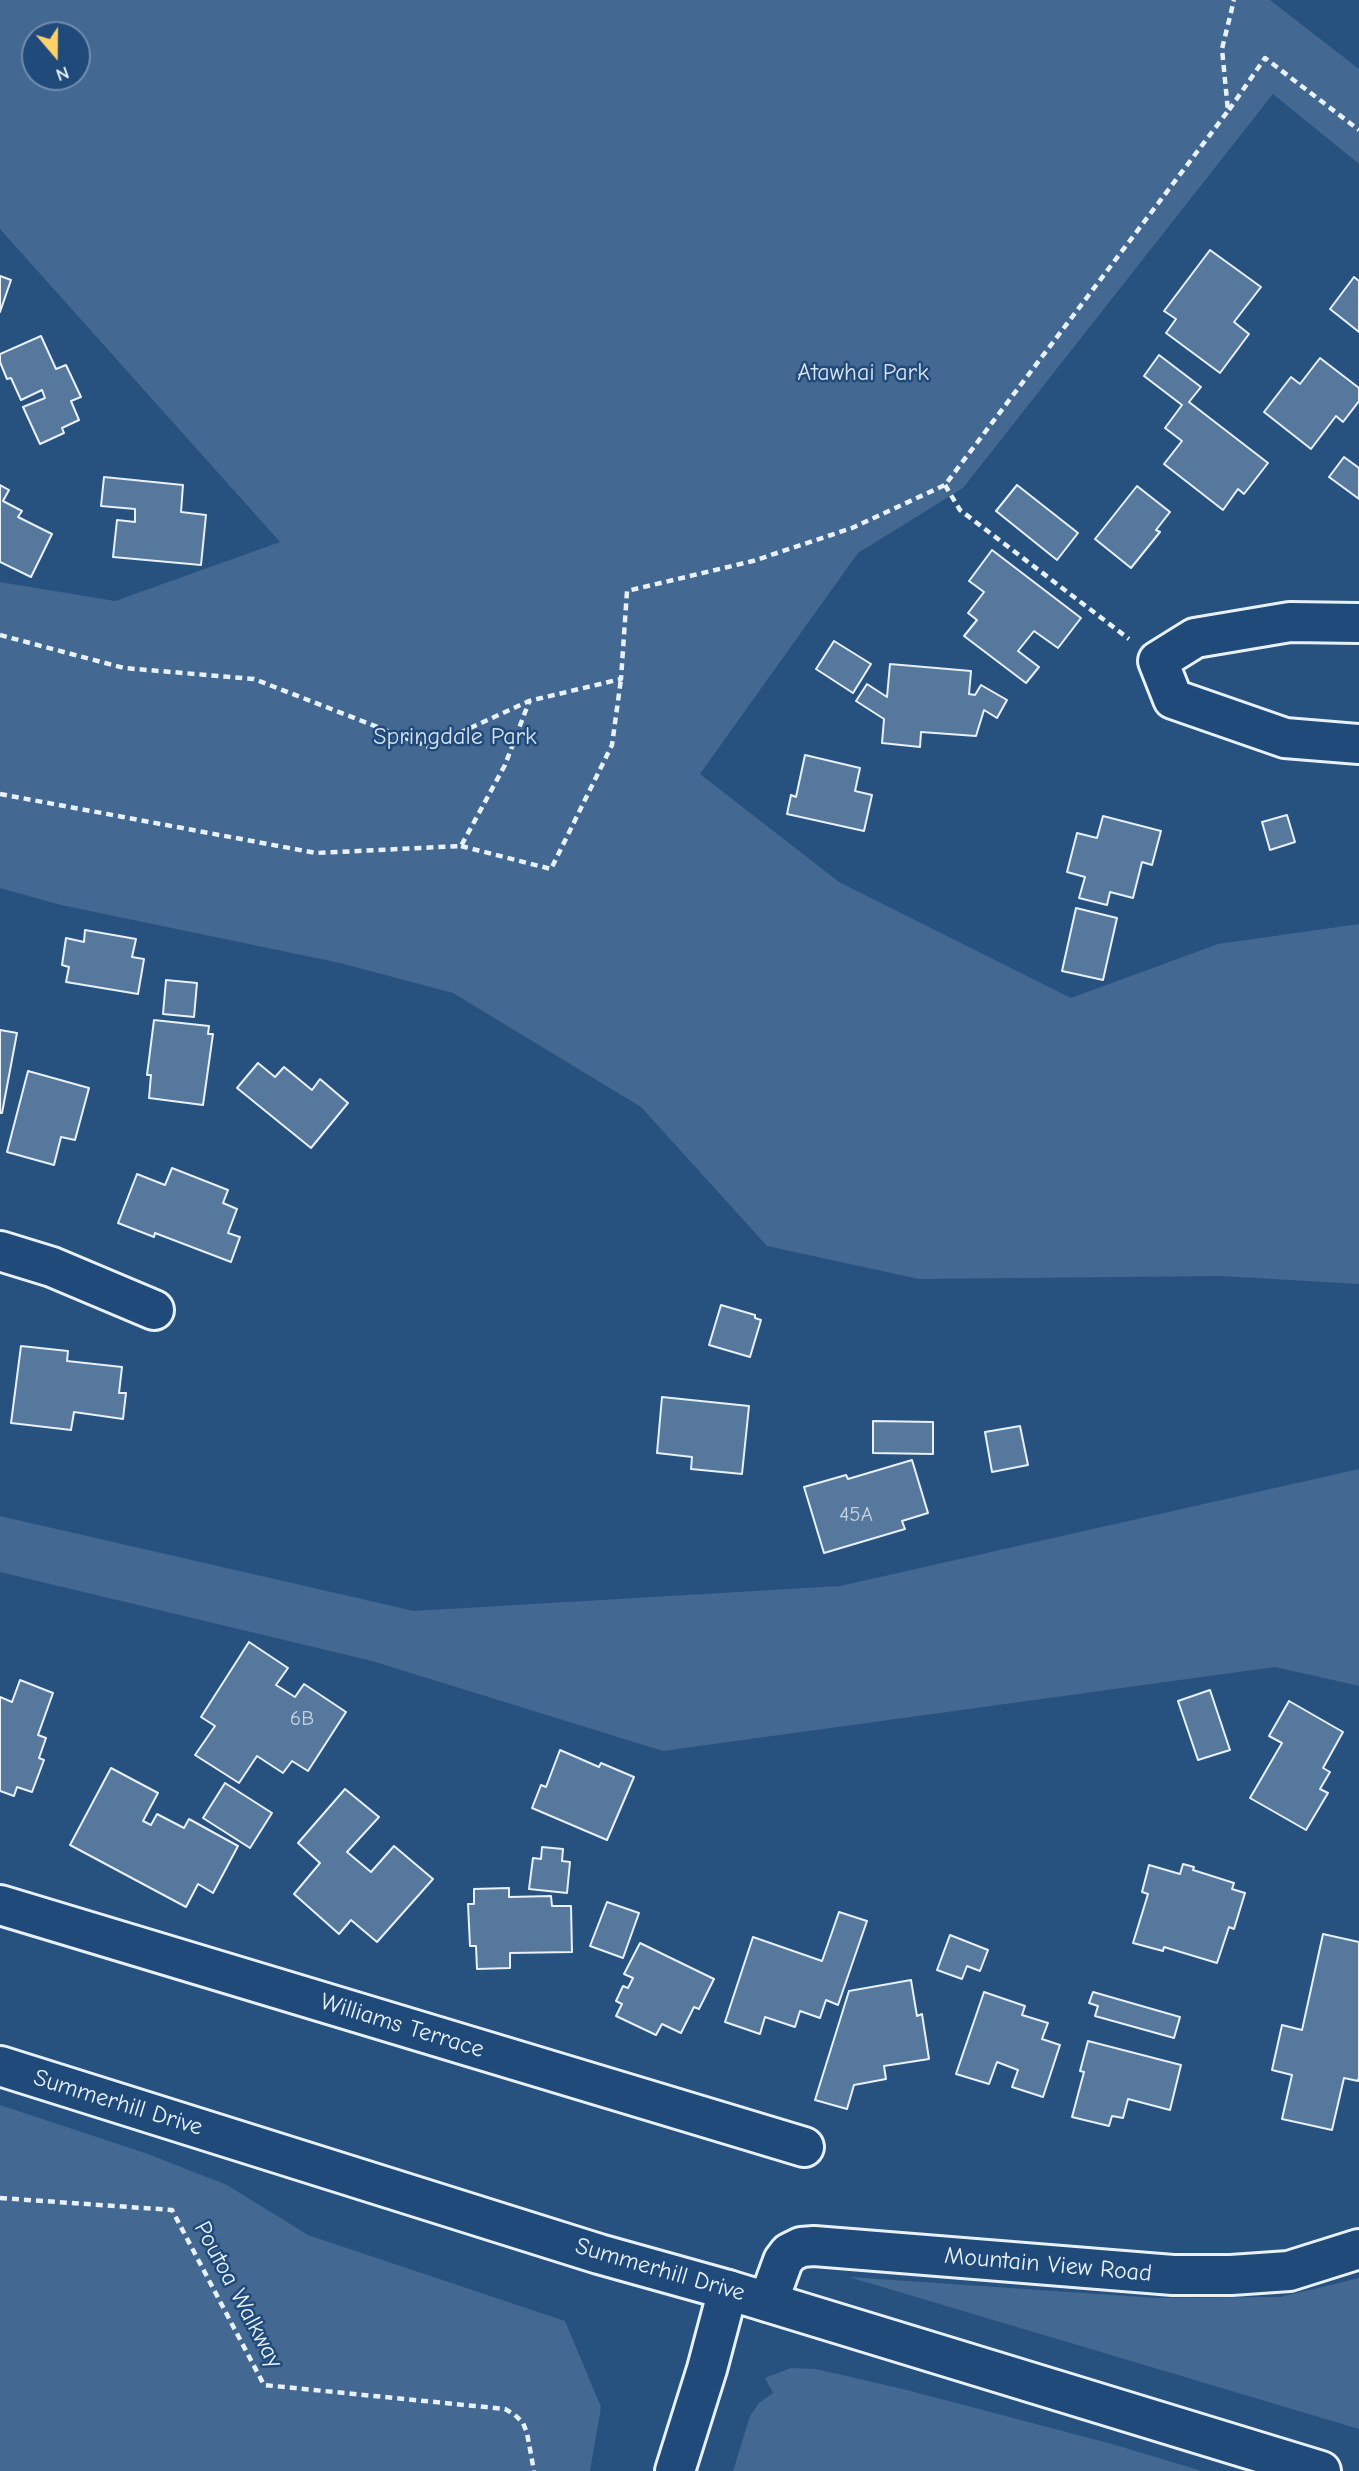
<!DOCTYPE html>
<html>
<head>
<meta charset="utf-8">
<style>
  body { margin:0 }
  #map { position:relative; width:1359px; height:2471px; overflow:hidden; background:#27517f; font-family:"Comic Neue",sans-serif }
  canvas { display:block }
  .north { position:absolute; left:21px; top:21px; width:70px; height:70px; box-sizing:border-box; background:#1f4a7a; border:2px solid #6f8dac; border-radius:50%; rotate:160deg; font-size:19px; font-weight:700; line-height:28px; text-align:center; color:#e8f1f8 }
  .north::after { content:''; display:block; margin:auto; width:24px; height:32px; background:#ffd166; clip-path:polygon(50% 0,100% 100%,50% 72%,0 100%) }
</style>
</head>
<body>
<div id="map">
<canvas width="1359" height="2471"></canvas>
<div class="north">N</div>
</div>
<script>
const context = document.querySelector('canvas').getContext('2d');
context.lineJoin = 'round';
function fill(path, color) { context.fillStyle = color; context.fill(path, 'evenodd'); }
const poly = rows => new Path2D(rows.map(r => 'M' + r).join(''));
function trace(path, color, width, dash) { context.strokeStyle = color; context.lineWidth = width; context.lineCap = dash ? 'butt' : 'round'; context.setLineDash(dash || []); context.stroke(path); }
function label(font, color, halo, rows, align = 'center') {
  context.font = font + ' "Comic Neue",sans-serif'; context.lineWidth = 5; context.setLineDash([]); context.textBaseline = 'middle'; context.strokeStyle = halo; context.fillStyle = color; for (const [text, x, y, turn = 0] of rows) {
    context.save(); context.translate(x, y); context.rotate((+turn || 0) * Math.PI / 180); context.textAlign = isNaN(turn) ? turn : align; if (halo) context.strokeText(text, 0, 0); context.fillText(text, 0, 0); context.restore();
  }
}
fill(poly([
  [0,0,1270,0,1359,69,1359,164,1273,94,963,488,858,553,700,774,839,882,1071,998,1218,944,1359,924,1359,1284,1221,1276,919,1279,767,1246,641,1107,453,993,340,963,61,905,0,888,0,582,115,601,280,542,0,229],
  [35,35,77,35,77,77,35,77],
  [1359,1469,1359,1686,1275,1667,663,1751,372,1661,0,1572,0,1516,414,1611,840,1586],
  [0,2105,148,2154,227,2185,308,2235,565,2321,601,2407,590,2471,0,2471],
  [849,2277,1157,2298,1280,2297,1359,2278,1359,2429],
  [791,2368,816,2369,903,2389,1112,2444,1202,2471,733,2471,750,2416,759,2403,773,2393,765,2378]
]), '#436891');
const building = poly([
  [1210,250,1261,287,1234,322,1249,334,1220,373,1166,333,1176,319,1164,311,1210,250],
  [0,276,11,280,0,312,0,276],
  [1354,277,1359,281,1359,332,1330,309,1354,277],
  [41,336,56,369,66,365,81,397,71,401,79,420,62,428,64,433,40,444,23,407,45,398,42,390,21,400,11,378,7,379,0,362,0,354,41,336],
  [1159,355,1201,387,1189,402,1268,463,1244,494,1238,489,1223,510,1164,464,1182,441,1165,428,1182,405,1144,376,1159,355],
  [1320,358,1359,388,1359,401,1343,422,1336,416,1311,449,1264,412,1291,377,1300,384,1320,358],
  [1344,457,1359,468,1359,499,1329,477,1344,457],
  [104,477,183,485,181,512,206,515,201,565,113,557,117,520,135,522,135,509,101,506,104,477],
  [0,485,9,490,3,501,22,511,18,517,52,534,31,577,0,562,0,485],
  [1017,485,1078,533,1057,560,996,511,1017,485],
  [1137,486,1170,512,1156,530,1160,532,1131,568,1095,539,1137,486],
  [992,550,1081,618,1058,648,1034,631,1018,651,1039,667,1026,683,964,636,977,620,968,613,984,592,969,581,992,550],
  [834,641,871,664,853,693,816,669,834,641],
  [890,664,971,671,969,694,975,695,981,685,1007,700,997,718,984,710,976,736,921,732,920,747,882,743,884,719,856,701,867,684,887,697,890,664],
  [805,755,860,768,855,791,872,795,864,831,787,814,791,795,796,797,805,755],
  [1287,815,1295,842,1270,850,1262,822,1287,815],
  [1103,816,1161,831,1152,865,1142,862,1133,898,1110,892,1107,905,1079,898,1085,877,1067,872,1077,833,1097,838,1103,816],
  [1076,908,1117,918,1103,980,1062,971,1076,908],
  [85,930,136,939,132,957,144,959,138,994,66,982,69,967,62,965,66,938,84,942,85,930],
  [166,980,197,983,194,1017,163,1014,166,980],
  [154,1020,209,1026,208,1034,213,1034,203,1105,149,1098,151,1075,147,1075,154,1020],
  [0,1030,17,1033,2,1113,0,1113,0,1030],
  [258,1063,275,1077,284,1067,312,1090,320,1079,348,1103,311,1148,237,1088,258,1063],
  [28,1071,89,1088,75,1140,61,1137,54,1165,7,1152,28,1071],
  [172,1168,228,1190,223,1203,237,1209,228,1233,240,1237,231,1262,155,1233,154,1237,118,1223,137,1174,165,1185,172,1168],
  [721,1305,755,1315,755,1318,761,1320,750,1357,709,1345,721,1305],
  [21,1346,68,1351,67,1361,122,1367,119,1393,126,1393,123,1419,74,1412,71,1430,11,1423,21,1346],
  [662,1397,749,1406,742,1474,691,1469,692,1457,657,1453,662,1397],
  [873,1421,933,1422,933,1454,873,1453,873,1421],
  [1020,1426,1028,1465,992,1472,985,1432,1020,1426],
  [912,1460,928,1513,902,1521,905,1529,824,1553,804,1487,846,1475,848,1479,912,1460],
  [249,1642,288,1668,276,1685,295,1697,304,1684,346,1712,308,1771,292,1761,283,1773,257,1756,239,1783,195,1755,215,1726,201,1717,249,1642],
  [20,1680,53,1693,38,1735,46,1738,39,1758,44,1760,32,1792,17,1787,14,1796,0,1791,0,1697,12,1702,20,1680],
  [1210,1690,1230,1750,1198,1760,1178,1701,1210,1690],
  [1289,1701,1343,1732,1323,1768,1330,1772,1320,1789,1328,1793,1306,1830,1250,1798,1282,1743,1269,1736,1289,1701],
  [560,1750,599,1767,601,1763,634,1777,607,1840,532,1808,541,1785,546,1787,560,1750],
  [111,1768,158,1793,143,1821,151,1825,157,1814,184,1828,189,1819,238,1846,213,1893,198,1884,186,1907,70,1845,111,1768],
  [225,1783,272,1813,250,1848,203,1818,225,1783],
  [345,1789,379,1817,347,1852,371,1872,394,1846,433,1879,377,1942,351,1920,339,1934,294,1894,320,1863,298,1843,345,1789],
  [542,1847,563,1849,562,1861,570,1862,567,1893,529,1889,533,1858,541,1859,542,1847],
  [1183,1864,1194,1867,1193,1870,1234,1883,1232,1889,1245,1893,1234,1929,1229,1927,1217,1963,1164,1947,1163,1951,1133,1943,1148,1894,1142,1892,1149,1865,1180,1874,1183,1864],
  [509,1888,509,1897,551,1896,552,1906,571,1906,572,1952,510,1953,510,1968,477,1969,476,1946,470,1946,468,1904,474,1904,474,1889,509,1888],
  [607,1902,639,1913,623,1958,590,1946,607,1902],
  [839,1912,867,1921,838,2005,826,2000,820,2018,800,2011,795,2027,765,2017,760,2034,725,2022,753,1937,822,1961,839,1912],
  [1323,1934,1359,1942,1359,2077,1358,2081,1344,2078,1332,2130,1282,2119,1292,2075,1272,2070,1282,2025,1302,2030,1323,1934],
  [950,1935,988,1950,980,1971,967,1966,962,1979,937,1970,950,1935],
  [640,1943,714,1979,699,2009,694,2007,681,2033,662,2024,656,2035,616,2016,622,2004,616,2001,623,1986,628,1988,633,1978,624,1974,640,1943],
  [911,1980,917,2016,922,2014,929,2059,884,2066,886,2079,854,2085,847,2109,815,2100,849,1991,911,1980],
  [984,1992,1025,2006,1022,2015,1048,2023,1042,2039,1060,2045,1043,2097,1012,2087,1018,2070,997,2062,989,2084,956,2074,984,1992],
  [1093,1992,1180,2017,1174,2038,1095,2016,1098,2006,1089,2003,1093,1992],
  [1088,2041,1181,2065,1170,2110,1128,2099,1123,2118,1112,2116,1109,2126,1072,2117,1084,2072,1080,2071,1088,2041]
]);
fill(building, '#57789d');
trace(building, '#e8f1f8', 2);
const minor = poly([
  [1359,623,1290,622,1195,638,1158,661,1173,699,1285,738,1359,744],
  [0,1251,52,1267,154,1310],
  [0,1905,804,2147],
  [768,2302,783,2261,789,2253,801,2247,814,2246,1173,2275,1231,2275,1289,2271,1359,2249],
  [675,2471,707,2369,728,2290]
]);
const major = poly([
  [0,2066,599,2254,728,2290,1321,2471]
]);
trace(minor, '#e8f1f8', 44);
trace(major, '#e8f1f8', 44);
trace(poly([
  [1229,110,1265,58,1359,130],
  [945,485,960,510,1129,639],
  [0,635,124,668,254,679,429,747,529,701,621,679,627,591,753,561,852,528,945,485,1228,111,1222,49,1234,0],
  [0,794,316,853,461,846,505,765,529,702],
  [461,846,551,869,612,745,621,679],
  [0,2198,172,2210,264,2385,505,2409,515,2415,523,2423,527,2433,534,2471]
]), '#e8f1f8', 4.5, [7, 5]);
trace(minor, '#1f4a7a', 38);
trace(major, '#1f4a7a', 38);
label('21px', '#c4d3e1', null, [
  ["45A",856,1515],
  ["6B",302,1719]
]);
label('24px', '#d8e3ee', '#1f4a7a', [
  ["Atawhai Park",863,373],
  ["Springdale Park",455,737]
]);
label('24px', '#e8f1f8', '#1f4a7a', [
  ["Williams Terrace",402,2026,17],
  ["Summerhill Drive",118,2103,17],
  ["Mountain View Road",1048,2265,5],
  ["Summerhill Drive",660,2270,16],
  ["Poutoa Walkway",238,2295,62]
]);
</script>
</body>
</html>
